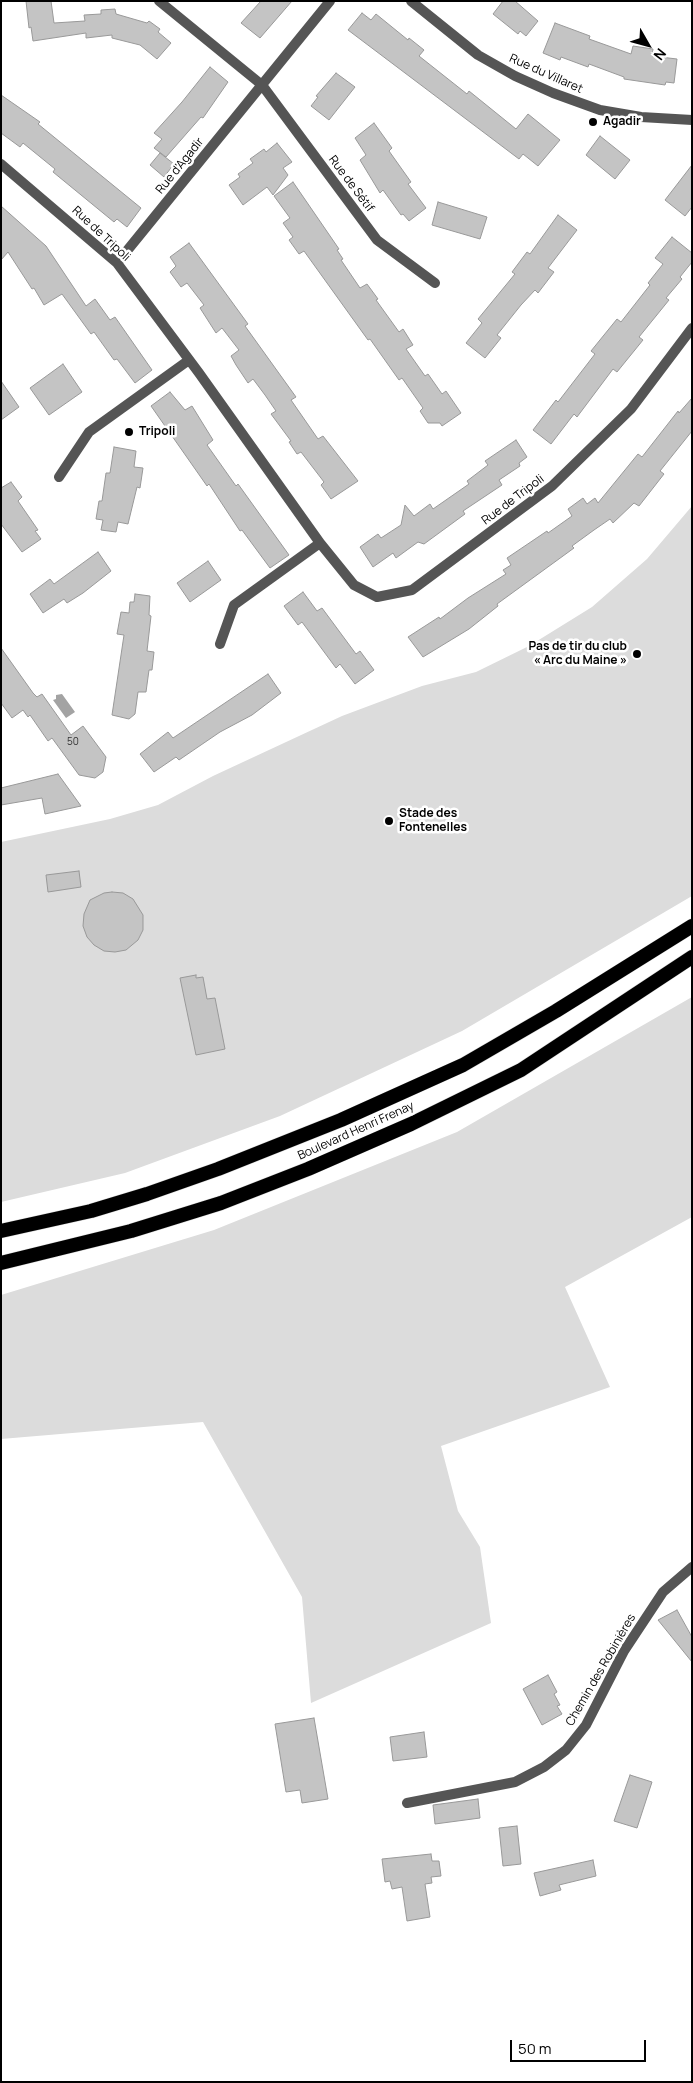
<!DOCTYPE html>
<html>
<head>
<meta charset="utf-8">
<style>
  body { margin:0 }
  #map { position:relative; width:693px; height:2083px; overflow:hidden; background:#fff; font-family:Manrope,sans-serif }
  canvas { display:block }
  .frame { position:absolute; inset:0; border:2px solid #000; pointer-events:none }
  .north { position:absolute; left:623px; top:20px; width:50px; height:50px; -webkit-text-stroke:4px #fff; paint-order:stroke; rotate:128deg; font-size:14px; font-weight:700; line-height:20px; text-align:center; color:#000 }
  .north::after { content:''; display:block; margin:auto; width:18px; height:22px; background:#000; clip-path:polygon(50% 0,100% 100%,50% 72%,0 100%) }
  .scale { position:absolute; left:510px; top:2040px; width:136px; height:22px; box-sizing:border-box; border:2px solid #000; border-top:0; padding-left:6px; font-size:15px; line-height:18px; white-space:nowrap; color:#000; -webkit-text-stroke:4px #fff; paint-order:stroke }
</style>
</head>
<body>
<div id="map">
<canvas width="693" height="2083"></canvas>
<div class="frame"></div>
<div class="north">N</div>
<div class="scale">50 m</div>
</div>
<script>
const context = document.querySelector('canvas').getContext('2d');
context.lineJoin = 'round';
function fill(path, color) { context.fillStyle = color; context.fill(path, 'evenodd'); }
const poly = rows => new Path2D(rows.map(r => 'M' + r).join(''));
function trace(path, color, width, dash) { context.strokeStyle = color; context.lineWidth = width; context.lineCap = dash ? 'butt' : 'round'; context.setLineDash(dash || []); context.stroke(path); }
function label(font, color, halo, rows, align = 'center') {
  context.font = font + ' Manrope,sans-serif'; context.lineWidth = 5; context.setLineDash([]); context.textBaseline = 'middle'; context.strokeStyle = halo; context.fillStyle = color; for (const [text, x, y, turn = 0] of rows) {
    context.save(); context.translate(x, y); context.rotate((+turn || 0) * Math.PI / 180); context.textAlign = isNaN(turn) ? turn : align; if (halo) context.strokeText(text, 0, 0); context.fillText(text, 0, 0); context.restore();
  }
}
fill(poly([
  [692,506,692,896,462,1031,280,1116,125,1173,1,1202,1,842,110,819,158,805,213,776,342,716,422,686,476,672,529,646,592,607,647,559],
  [692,997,692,1217,565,1287,610,1387,441,1446,458,1511,480,1547,491,1623,311,1703,302,1597,203,1422,1,1439,1,1295,214,1230,457,1132]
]), '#dcdcdc');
fill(poly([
  [62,694,75,712,66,718,53,700,56,699,56,695]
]), '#a3a3a3');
const building = poly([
  [26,1,51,1,54,23,85,21,84,15,101,14,101,10,115,9,116,14,147,23,149,21,160,29,158,32,171,43,157,59,140,45,112,38,112,35,86,38,86,33,33,41,31,27,29,28,26,1],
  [261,1,292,1,260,38,241,23,261,1],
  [503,1,515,1,538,21,526,36,520,31,518,34,493,14,503,1],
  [362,13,371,20,376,14,408,40,409,38,424,50,419,56,467,94,469,91,516,129,528,114,560,140,538,166,523,154,519,159,348,30,362,13],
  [555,23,590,36,589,39,631,54,633,46,653,49,652,56,677,59,674,83,666,82,665,85,624,79,624,77,589,64,588,67,561,57,560,60,543,53,555,23],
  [210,67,228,82,203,118,201,117,166,157,154,148,162,139,154,133,182,102,210,67],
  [336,73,355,87,329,120,311,106,318,97,316,96,336,73],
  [1,95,40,122,38,124,141,208,127,227,117,219,114,222,53,172,55,169,23,143,20,147,1,133,1,95],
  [374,123,392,148,389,151,411,182,408,184,426,208,409,221,403,214,401,215,383,190,380,193,360,160,366,155,355,138,374,123],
  [600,136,630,160,615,179,586,155,600,136],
  [277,143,292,162,283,168,288,175,273,195,267,187,243,205,229,185,240,177,238,174,253,163,250,159,264,149,266,152,277,143],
  [160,153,174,164,164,177,150,165,160,153],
  [692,165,692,207,685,216,665,200,692,165],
  [293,182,339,249,337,250,343,259,341,260,360,288,367,284,378,299,376,300,399,332,403,329,413,345,406,349,425,376,428,374,442,394,446,391,461,413,442,426,440,423,428,423,420,411,423,408,402,378,399,380,370,339,368,340,304,251,299,254,289,240,293,237,283,223,290,218,274,196,293,182],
  [438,202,487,217,480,239,432,225,438,202],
  [1,206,46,246,86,306,95,299,110,320,115,317,152,370,135,383,117,359,114,360,94,332,91,334,62,294,44,305,34,288,32,289,8,252,1,260,1,206],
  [558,215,577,230,548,268,554,272,538,293,535,290,521,305,497,335,501,338,485,358,466,343,482,323,478,319,515,274,512,272,527,252,530,254,558,215],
  [672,237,692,253,692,262,680,277,682,279,666,298,669,300,639,337,643,340,617,372,613,369,577,417,574,414,551,444,533,430,556,400,558,402,595,354,591,351,617,319,621,322,650,285,648,283,663,264,655,258,672,237],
  [189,243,248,324,245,326,296,397,291,400,318,439,323,436,358,481,331,499,321,485,324,482,301,452,297,454,289,442,291,441,271,414,276,411,265,395,253,379,248,383,236,365,231,356,239,350,222,328,216,333,200,308,204,305,187,283,181,287,170,272,176,266,170,257,189,243],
  [63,364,82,392,49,415,30,388,63,364],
  [1,381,19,407,1,420,1,381],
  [170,392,185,410,192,406,213,440,207,445,236,486,238,484,289,555,270,568,242,530,240,531,209,484,207,486,151,406,170,392],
  [692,398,692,431,660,471,664,474,639,506,634,503,613,523,610,519,594,530,572,546,574,548,497,604,498,606,469,629,423,657,408,637,439,617,440,619,468,598,506,574,503,570,511,565,507,558,547,531,548,533,572,516,568,509,583,498,587,504,595,498,598,503,638,454,642,457,678,411,679,413,692,398],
  [516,440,527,457,519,463,520,466,499,480,502,485,463,511,465,514,424,544,418,542,396,558,393,553,373,567,360,547,378,534,381,538,401,525,405,505,414,516,430,504,433,509,469,484,467,481,488,465,485,461,516,440],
  [114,447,136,451,134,467,143,468,140,488,137,487,128,524,118,522,116,532,101,530,103,520,96,519,99,501,102,501,106,473,110,473,114,447],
  [11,482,22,497,18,501,38,530,35,531,41,539,22,552,1,524,1,488,11,482],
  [98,552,111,571,83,593,67,603,64,599,43,613,30,594,50,579,54,584,98,552],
  [208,561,221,580,190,602,177,583,208,561],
  [303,592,317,611,322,608,356,654,360,651,374,670,355,684,340,664,336,668,302,622,298,625,284,606,303,592],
  [135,594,150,596,149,615,151,616,147,651,154,652,152,670,149,670,146,692,138,692,135,714,129,719,112,715,124,635,117,634,121,612,129,613,130,602,134,602,135,594],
  [1,648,33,693,37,697,42,694,71,735,83,726,106,757,103,772,95,778,79,775,52,738,48,741,30,715,28,717,23,710,12,718,1,703,1,648],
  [268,674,281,693,252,715,220,732,179,760,176,757,154,772,140,754,168,732,173,738,268,674],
  [58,774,81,806,45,814,42,798,1,805,1,788,58,774],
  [79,871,81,887,48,892,46,875,79,871],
  [112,892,123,893,133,899,143,915,143,930,138,940,126,950,115,952,104,951,94,945,87,937,83,926,84,914,90,900,104,893,112,892],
  [196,975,196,978,203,977,207,999,215,998,225,1049,196,1055,180,978,196,975],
  [677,1610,692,1637,692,1662,658,1620,677,1610],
  [548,1675,557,1692,554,1694,560,1705,557,1706,562,1714,542,1725,523,1689,548,1675],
  [314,1718,328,1799,302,1803,300,1790,286,1792,275,1724,314,1718],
  [424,1732,427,1757,393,1761,390,1737,424,1732],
  [630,1775,652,1782,637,1828,614,1821,630,1775],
  [478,1799,480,1818,435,1824,433,1805,478,1799],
  [517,1826,521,1864,503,1866,499,1828,517,1826],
  [431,1854,432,1861,439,1861,441,1876,431,1877,432,1883,425,1884,430,1917,407,1921,402,1887,392,1889,390,1881,385,1882,382,1859,431,1854],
  [593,1860,596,1876,559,1885,561,1890,540,1896,534,1873,593,1860]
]);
fill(building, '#c4c4c4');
trace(building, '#999', 1);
const trunk = poly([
  [1,1231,91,1211,147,1194,218,1169,341,1120,463,1065,556,1011,692,926],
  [1,1263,131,1231,221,1203,308,1169,411,1124,521,1070,692,957]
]);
trace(trunk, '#dbdbdb', 15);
trace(poly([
  [159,1,262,85,377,240,435,283],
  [411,1,478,55,515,76,553,93,600,110,641,117,692,120],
  [1,164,117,263,199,373,320,543,354,585,377,597,412,590,552,486,631,409,692,328],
  [117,263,330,1],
  [59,477,89,432,189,360],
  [220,644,234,605,320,543],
  [407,1803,515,1782,544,1767,566,1750,586,1725,624,1651,663,1592,692,1567]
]), '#555', 10);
trace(trunk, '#000', 14);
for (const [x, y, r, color] of [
  [593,122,5,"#000"],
  [129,432,5,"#000"],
  [637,654,5,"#000"],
  [389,821,5,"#000"]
]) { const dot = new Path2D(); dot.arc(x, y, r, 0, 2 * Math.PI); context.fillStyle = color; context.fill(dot); trace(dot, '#fff', 2); }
label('10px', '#313131', null, [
  ["50",73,742]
]);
label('12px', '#000', '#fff', [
  ["Rue du Villaret",546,74,24],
  ["Rue d'Agadir",180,166,-51],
  ["Rue de Sétif",351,184,53],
  ["Rue de Tripoli",101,234,43],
  ["Rue de Tripoli",513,500,-37],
  ["Boulevard Henri Frenay",356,1131,-24],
  ["Chemin des Robinières",601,1670,-60]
]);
label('bold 12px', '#000', '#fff', [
  ["Agadir",603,122],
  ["Tripoli",139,432],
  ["Pas de tir du club",627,647,"right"],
  ["« Arc du Maine »",627,661,"right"],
  ["Stade des",399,814],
  ["Fontenelles",399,828]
], 'left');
</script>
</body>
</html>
